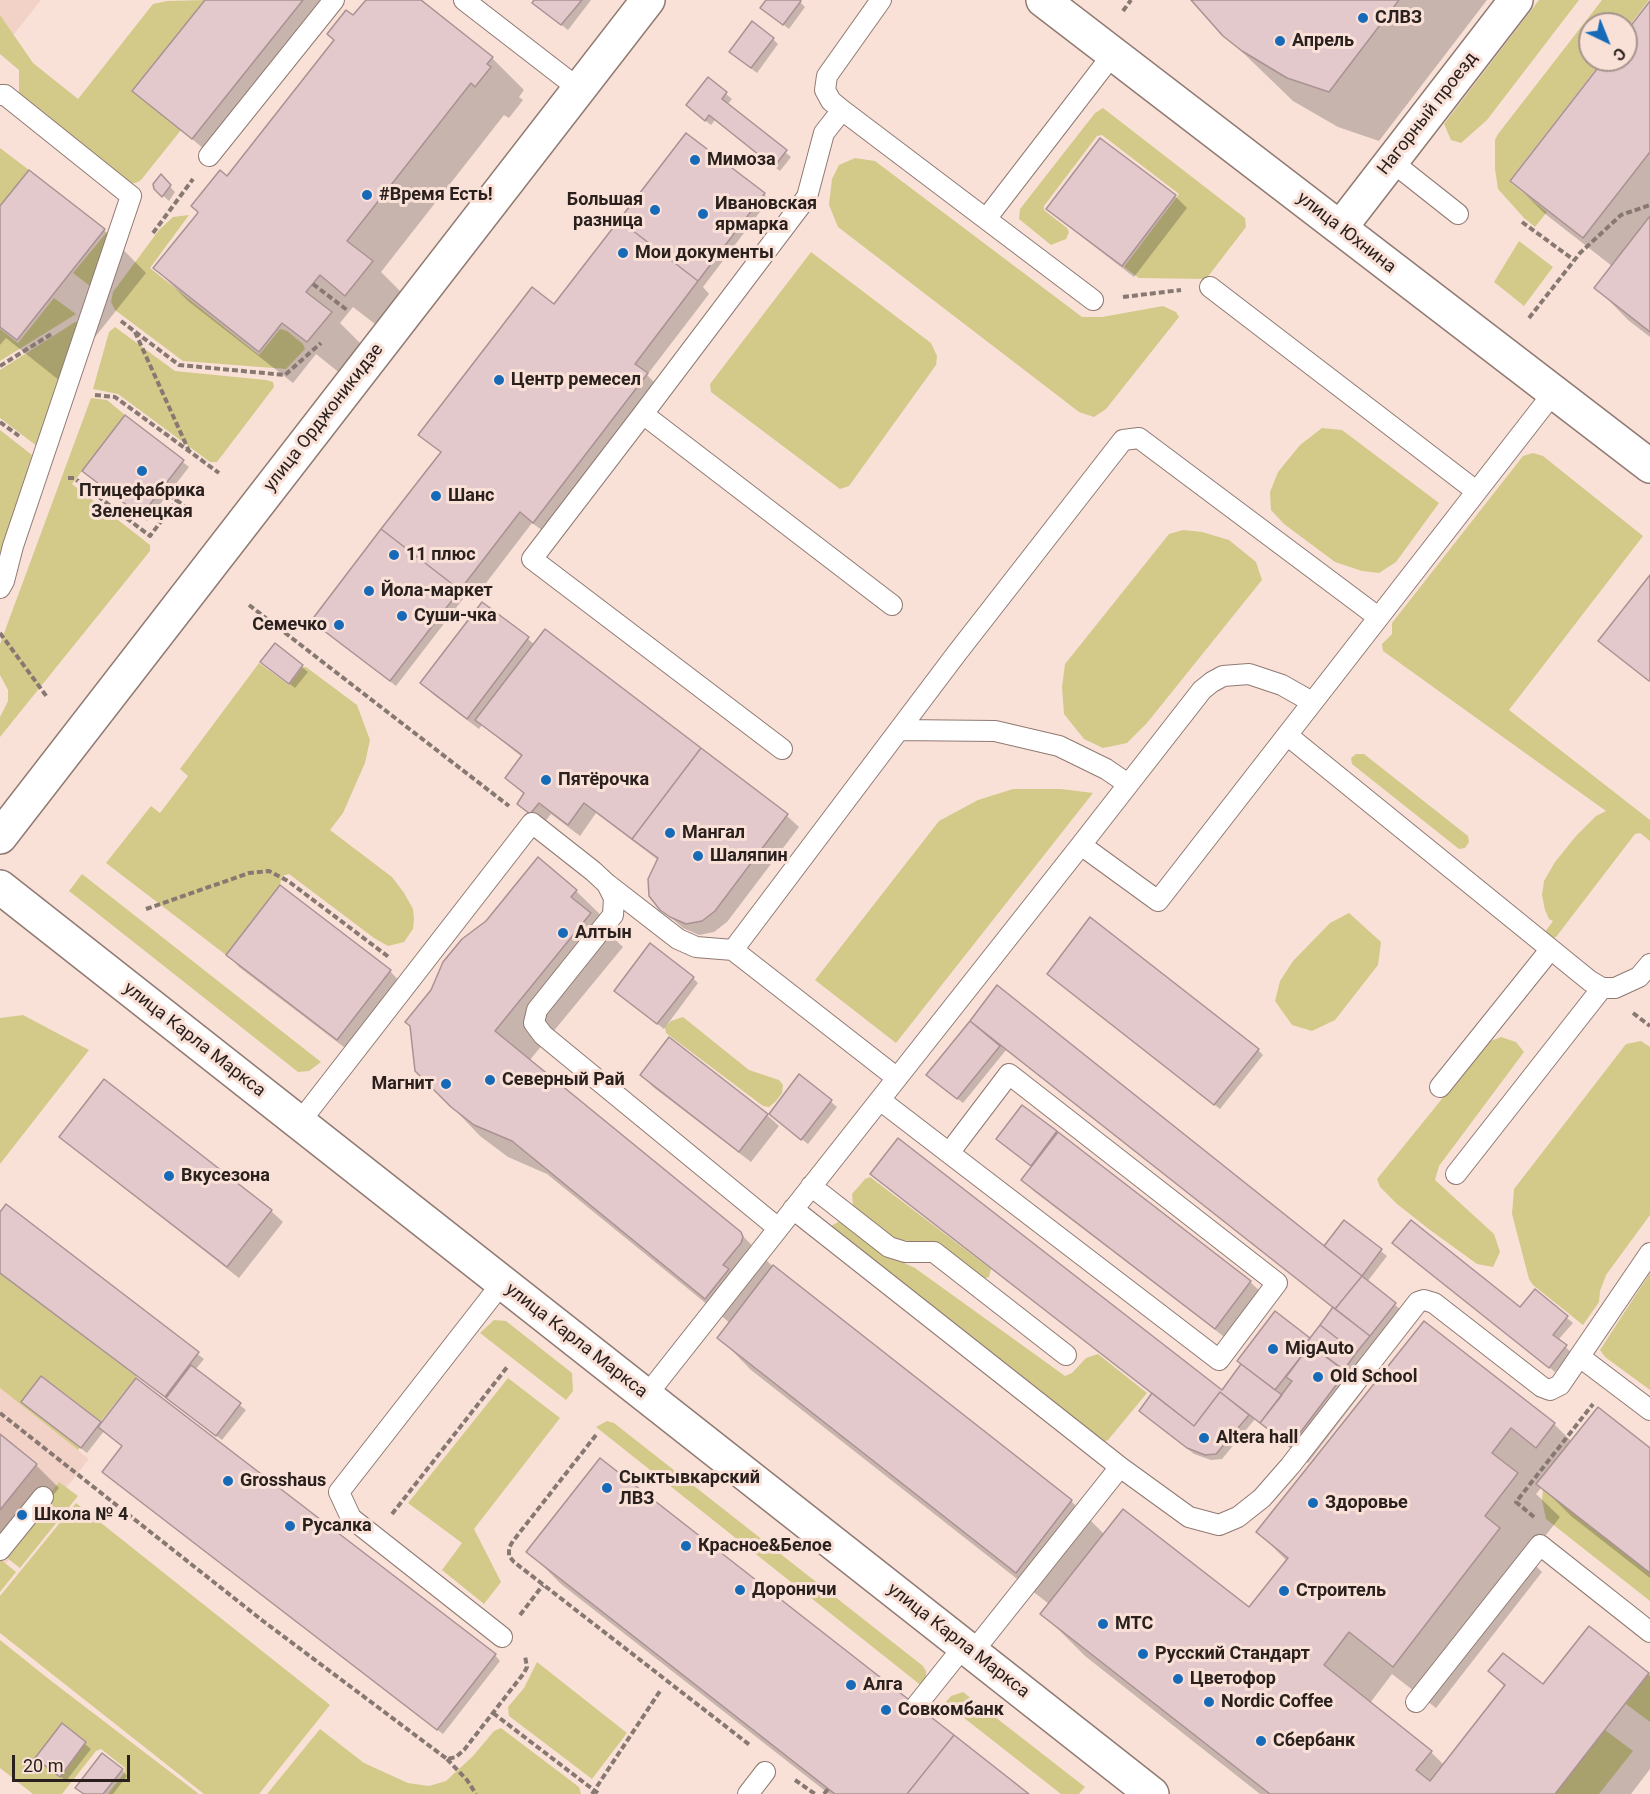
<!DOCTYPE html>
<html>
<head>
<meta charset="utf-8">
<style>
  body { margin:0 }
  #map { position:relative; width:1650px; height:1794px; overflow:hidden; background:#f9e1d8; font-family:Roboto,sans-serif }
  canvas { display:block }
  .north { position:absolute; left:1578px; top:12px; width:60px; height:60px; box-sizing:border-box; background:#f9e1d8; border:2px solid #a6948e; border-radius:50%; rotate:137deg; font-size:16px; font-weight:700; line-height:24px; text-align:center; color:#2a211e }
  .north::after { content:''; display:block; margin:auto; width:21px; height:27px; background:#176ab8; clip-path:polygon(50% 0,100% 100%,50% 72%,0 100%) }
  .scale { position:absolute; left:12px; top:1755px; width:118px; height:27px; box-sizing:border-box; border:3px solid #2a211e; border-top:0; padding-left:8px; font-size:18px; line-height:21px; white-space:nowrap; color:#2a211e; -webkit-text-stroke:4px #f9e1d8; paint-order:stroke }
</style>
</head>
<body>
<div id="map">
<canvas width="1650" height="1794"></canvas>
<div class="north">С</div>
<div class="scale">20 m</div>
</div>
<script>
const context = document.querySelector('canvas').getContext('2d');
context.lineJoin = 'round';
function fill(path, color) { context.fillStyle = color; context.fill(path, 'evenodd'); }
const poly = rows => new Path2D(rows.map(r => 'M' + r).join(''));
function trace(path, color, width, dash) { context.strokeStyle = color; context.lineWidth = width; context.lineCap = dash ? 'butt' : 'round'; context.setLineDash(dash || []); context.stroke(path); }
function label(font, color, halo, rows, align = 'center') {
  context.font = font + ' Roboto,sans-serif'; context.lineWidth = 6; context.setLineDash([]); context.textBaseline = 'middle'; context.strokeStyle = halo; context.fillStyle = color; for (const [text, x, y, turn = 0] of rows) {
    context.save(); context.translate(x, y); context.rotate((+turn || 0) * Math.PI / 180); context.textAlign = isNaN(turn) ? turn : align; if (halo) context.strokeText(text, 0, 0); context.fillText(text, 0, 0); context.restore();
  }
}
fill(poly([
  [0,0,41,0,0,52],
  [0,1388,89,1459,0,1571]
]), '#f2d2c6');
fill(poly([
  [205,0,132,90,181,130,141,180,136,183,132,183,19,94,19,70,0,54,0,15,33,63,78,99,153,4,167,1],
  [1539,0,1579,0,1487,120,1461,143,1451,140,1444,124],
  [1602,0,1649,0,1626,30,1626,24,1590,24,1590,60,1603,60,1509,181,1547,212,1535,227,1524,218,1498,189,1495,169,1495,140,1498,134],
  [1103,108,1245,218,1246,227,1206,279,1139,278,1124,267,1179,194,1102,135,1097,136,1044,206,1044,210,1067,228,1069,232,1066,239,1051,245,1019,219,1020,209,1095,113],
  [0,148,29,170,0,206],
  [855,158,875,161,1082,317,1102,317,1163,306,1176,312,1179,317,1106,409,1094,417,1079,412,838,227,829,205,832,179,839,165],
  [189,215,150,268,259,355,280,329,287,331,303,344,305,349,286,369,183,361,115,310,111,302,113,292,159,230,173,217],
  [107,232,109,239,95,290,73,273],
  [1519,241,1553,267,1524,306,1494,282],
  [811,252,931,343,937,356,936,365,849,486,840,489,711,392,710,384],
  [54,298,76,314,0,361,0,329,18,343],
  [75,322,80,322,42,450,0,418,0,370],
  [115,327,175,371,266,380,273,382,274,387,217,462,210,462,118,394,93,389,109,332],
  [91,398,107,400,125,415,72,484,150,545,150,551,0,737,0,717,8,701,8,690,0,675,0,644],
  [1322,428,1342,430,1439,503,1396,562,1379,573,1362,571,1335,562,1284,524,1271,510,1270,492,1278,472,1300,445],
  [0,430,32,455,0,558],
  [1533,453,1543,456,1643,536,1509,710,1650,820,1650,841,1640,833,1635,834,1556,937,1553,938,1545,932,1553,921,1549,919,1545,910,1542,895,1544,881,1555,862,1576,836,1596,816,1606,811,1383,651,1382,644,1392,634,1392,623,1523,456],
  [1183,530,1202,532,1229,540,1256,562,1262,580,1147,723,1127,743,1103,748,1084,739,1064,714,1062,687,1065,664,1169,534],
  [259,663,289,685,303,667,306,667,357,705,370,740,365,763,343,813,330,830,392,877,404,893,413,909,414,919,413,929,404,942,388,946,374,938,289,874,282,876,280,885,226,955,106,863,151,806,160,813,188,776,180,769],
  [1356,754,1364,754,1468,836,1469,842,1465,848,1459,849,1352,764,1351,758],
  [1013,789,1061,789,1093,793,896,1043,815,980,939,821,978,800],
  [82,874,321,1062,309,1071,298,1072,69,891],
  [1349,913,1381,942,1378,965,1335,1020,1312,1031,1292,1025,1275,1001,1280,981,1293,961,1330,923],
  [23,1015,89,1050,0,1164,0,1018],
  [683,1017,749,1070,779,1080,783,1085,782,1093,776,1101,769,1107,763,1106,666,1033,665,1027,671,1021],
  [1501,1037,1516,1042,1524,1052,1439,1166,1435,1180,1494,1234,1500,1252,1493,1267,1477,1264,1430,1230,1397,1204,1380,1187,1377,1179,1488,1042],
  [1641,1041,1650,1047,1650,1215,1606,1275,1600,1291,1599,1302,1583,1325,1533,1285,1529,1279,1512,1214,1514,1189,1626,1044],
  [870,1177,991,1269,989,1277,983,1279,930,1244,895,1239,865,1218,853,1205,852,1194,865,1179],
  [844,1221,852,1224,898,1260,915,1268,1065,1376,1072,1373,1086,1358,1098,1354,1147,1393,1108,1440,1101,1443,836,1234,831,1226,838,1222],
  [0,1273,137,1376,78,1450,0,1388],
  [1650,1273,1650,1390,1605,1357,1600,1350],
  [494,1320,506,1321,572,1373,573,1391,566,1400,480,1333],
  [508,1378,560,1418,474,1529,501,1582,484,1604,442,1570,462,1543,408,1503],
  [607,1421,614,1423,923,1666,926,1671,926,1681,923,1687,596,1427],
  [59,1482,78,1496,20,1568,2,1554],
  [1543,1489,1650,1573,1650,1601,1546,1519,1542,1500],
  [76,1503,330,1705,259,1794,204,1794,0,1633,0,1596],
  [0,1559,16,1572,0,1592],
  [0,1640,50,1680,199,1794,108,1794,124,1773,125,1768,101,1749,96,1751,62,1794,33,1794,0,1768],
  [537,1662,627,1733,592,1779,509,1716,508,1707,524,1688],
  [1650,1672,1650,1722,1626,1704],
  [963,1692,1085,1787,1079,1794,1061,1794,945,1703,951,1696],
  [501,1728,579,1787,581,1794,267,1794,320,1729,364,1763,408,1783,429,1786,446,1781,473,1756,494,1731],
  [1605,1730,1633,1751,1599,1794,1555,1794]
]), '#d3ca8a');
fill(poly([
  [206,0,324,0,204,149,134,90],
  [368,0,419,0,492,58,524,90,519,97,523,100,509,118,504,115,381,272,404,295,379,327,353,307,340,323,363,346,341,374,316,354,293,383,188,301,155,268],
  [536,0,591,0,568,30,540,8],
  [768,0,798,0,805,7,789,29,768,13],
  [1194,0,1487,0,1379,141,1338,127,1293,101,1207,18],
  [1650,4,1650,337,1628,320,1596,287,1612,266,1544,213,1512,181,1606,60,1626,60,1626,34],
  [773,39,778,44,757,73,736,57],
  [708,79,732,99,727,105,791,157,780,171,715,120,711,125,693,111],
  [1100,140,1175,196,1187,208,1134,277,1060,220,1048,209],
  [161,177,175,192,169,201,155,188],
  [764,194,769,200,703,287,709,294,647,375,658,386,546,533,532,523,473,600,466,595,396,686,319,626,442,453,420,434,555,306],
  [0,209,104,230,146,273,60,381,6,338,0,345],
  [126,417,189,467,147,521,90,476],
  [546,631,787,816,799,827,727,922,714,932,699,935,683,928,661,909,658,860,596,813,580,836,551,814,542,825,531,815,519,803,525,795,507,778,522,757,482,725,479,729,434,695,422,683,528,639,535,645],
  [275,645,308,672,295,688,268,667],
  [576,891,609,923,604,929,623,947,529,1061,738,1231,773,1267,1071,1501,1105,1535,1249,1609,1287,1561,1258,1532,1425,1323,1554,1424,1572,1442,1650,1450,1650,1578,1571,1516,1542,1487,1536,1494,1560,1517,1528,1558,1542,1572,1436,1708,1392,1674,1370,1703,1431,1752,1444,1765,1505,1687,1490,1671,1543,1687,1589,1628,1650,1676,1650,1769,1631,1794,1260,1794,1085,1656,1042,1613,1049,1604,751,1370,719,1337,730,1323,547,1174,508,1157,480,1136,417,1070],
  [228,955,390,971,401,983,349,1051,239,967],
  [693,978,698,983,664,1029,621,996],
  [1054,979,1258,1050,1263,1055,1220,1109],
  [998,987,1324,1248,1345,1222,1387,1256,1367,1282,1400,1309,1349,1377,1363,1391,1308,1463,1255,1419,1222,1459,1211,1460,1194,1454,1141,1411,1153,1394,878,1179,1222,1392,1242,1364,1275,1313,1310,1340,1334,1308,1006,1050,963,1103,933,1080,928,1075],
  [642,1075,767,1115,779,1126,751,1162,653,1087],
  [800,1076,837,1107,808,1144,776,1119],
  [1056,1132,1250,1282,1262,1293,1227,1339,1035,1192,1023,1180,1033,1167,998,1139],
  [61,1137,271,1211,283,1222,239,1278,73,1148],
  [6,1206,204,1359,195,1370,246,1410,222,1440,0,1273,0,1214],
  [1400,1249,1521,1309,1535,1292,1573,1323,1558,1340,1571,1352,1555,1372],
  [41,1378,101,1425,495,1655,500,1661,443,1734,110,1478,124,1447,104,1431,87,1453,28,1408,22,1402],
  [0,1436,36,1465,59,1488,0,1561],
  [528,1551,1026,1794,829,1794,561,1584],
  [62,1725,91,1749,66,1781,43,1763],
  [122,1770,127,1776,113,1794,84,1794]
]), '#0003');
const building = poly([
  [205,0,303,0,192,139,132,91,205,0],
  [366,0,421,0,493,57,487,64,491,67,475,87,471,83,347,241,373,261,345,296,320,275,306,292,332,312,307,342,282,323,259,352,153,268,197,214,198,212,191,206,220,170,227,176,334,40,327,34,346,10,353,15,366,0],
  [534,0,582,0,561,25,532,3,534,0],
  [766,0,800,0,801,1,783,25,760,8,766,0],
  [1191,0,1399,0,1329,92,1287,78,1242,51,1223,36,1191,0],
  [1650,1,1650,152,1583,238,1510,181,1604,60,1626,60,1626,32,1650,1],
  [752,21,774,38,751,68,729,52,752,21],
  [708,77,727,92,722,99,787,150,774,167,709,115,705,121,686,105,708,77],
  [686,133,765,193,698,281,619,220,686,133],
  [1100,138,1176,195,1122,266,1046,209,1100,138],
  [29,170,105,229,17,340,0,327,0,206,29,170],
  [161,174,171,185,162,197,154,189,153,184,161,174],
  [1650,216,1650,332,1594,288,1650,216],
  [619,220,698,281,635,364,648,373,533,523,520,512,460,590,381,529,441,452,418,435,532,287,554,304,619,220],
  [125,415,184,460,141,516,82,471,125,415],
  [381,529,460,590,390,681,311,621,381,529],
  [1650,575,1650,680,1649,681,1598,641,1650,575],
  [482,602,529,637,467,719,420,683,482,602],
  [545,629,701,748,632,839,584,803,568,825,539,803,530,814,517,804,524,793,505,778,522,755,475,720,545,629],
  [275,643,303,665,289,684,260,662,275,643],
  [701,748,788,814,715,911,702,921,686,924,670,917,660,910,649,896,648,879,658,858,632,839,701,748],
  [538,857,577,890,571,897,591,913,495,1031,741,1232,743,1237,741,1243,723,1265,729,1269,705,1299,512,1141,474,1125,451,1107,415,1071,410,1026,405,1022,431,990,443,962,462,939,486,921,538,857],
  [280,885,391,970,337,1040,226,955,280,885],
  [1090,917,1259,1049,1214,1105,1047,974,1090,917],
  [650,943,694,977,657,1024,614,991,650,943],
  [997,985,1362,1276,1335,1309,970,1021,997,985],
  [970,1021,1000,1046,957,1099,926,1075,970,1021],
  [669,1037,768,1114,739,1152,640,1075,669,1037],
  [799,1074,832,1100,801,1140,769,1114,799,1074],
  [104,1079,272,1210,227,1267,59,1137,104,1079],
  [1022,1105,1057,1131,1031,1166,996,1139,1022,1105],
  [1058,1132,1251,1281,1215,1329,1021,1180,1058,1132],
  [898,1138,1222,1390,1241,1364,1282,1395,1260,1423,1220,1392,1194,1426,870,1174,898,1138],
  [6,1204,199,1352,165,1397,0,1273,0,1212,6,1204],
  [1344,1220,1382,1249,1362,1276,1324,1246,1344,1220],
  [1411,1220,1520,1307,1535,1289,1568,1316,1553,1335,1567,1345,1549,1368,1392,1243,1411,1220],
  [773,1265,1072,1500,1016,1573,717,1338,773,1265],
  [1362,1276,1396,1303,1370,1336,1335,1309,1362,1276],
  [1333,1307,1370,1336,1356,1353,1320,1325,1333,1307],
  [1275,1311,1310,1338,1307,1342,1310,1345,1275,1390,1237,1361,1275,1311],
  [1424,1321,1555,1423,1536,1448,1511,1428,1492,1453,1518,1473,1485,1516,1500,1528,1393,1667,1349,1632,1324,1665,1432,1751,1416,1770,1430,1781,1505,1685,1488,1671,1503,1653,1543,1684,1589,1626,1649,1673,1555,1794,1270,1794,1040,1614,1123,1509,1249,1607,1288,1558,1256,1532,1424,1321],
  [1320,1325,1356,1353,1344,1370,1307,1342,1320,1325],
  [1310,1345,1346,1372,1290,1446,1260,1423,1292,1381,1286,1377,1310,1345],
  [191,1365,241,1403,216,1436,166,1398,191,1365],
  [41,1376,101,1422,81,1448,21,1402,41,1376],
  [136,1378,496,1654,437,1730,102,1472,122,1446,98,1427,136,1378],
  [1220,1392,1249,1415,1216,1454,1205,1455,1187,1448,1139,1411,1152,1393,1194,1426,1220,1392],
  [1598,1407,1650,1448,1650,1573,1536,1484,1598,1407],
  [0,1434,37,1464,0,1510,0,1434],
  [600,1458,954,1735,907,1794,835,1794,526,1552,600,1458],
  [62,1723,86,1742,60,1777,35,1758,62,1723],
  [954,1735,1029,1794,907,1794,954,1735],
  [102,1753,123,1769,103,1794,84,1794,75,1788,102,1753]
]);
fill(building, '#e3c9cb');
trace(building, '#aa9193', 1.5);
const lane = poly([
  [464,0,579,89],
  [881,0,827,76,825,90,831,101,842,110,824,133,807,197,643,414,892,605],
  [0,95,5,95,131,196,13,546,4,581,0,588],
  [842,110,1093,300],
  [209,156,334,0],
  [1391,161,1458,214],
  [986,219,1113,54],
  [1210,287,1476,491],
  [643,414,532,559,782,749],
  [899,730,995,731,1059,746,1106,769,1128,784],
  [1287,735,1590,981,1602,988,1615,988,1639,977,1650,964],
  [1081,845,1202,690,1212,682,1223,676,1249,674,1282,685,1312,702],
  [607,884,678,939,696,947,733,950,897,1078],
  [733,950,957,653,1123,440,1139,438,1378,617],
  [1440,1087,1550,950],
  [880,1100,949,1153,1219,1360,1277,1283,1009,1074,949,1153],
  [299,1123,532,823,593,871,607,884,614,898,613,915,537,1010,534,1023,543,1035,778,1228],
  [1456,1174,1602,988],
  [811,1186,889,1247,905,1252,934,1252,1066,1355],
  [793,1209,1120,1467,1189,1517,1219,1525,1238,1517,1262,1498,1290,1466,1418,1302,1424,1300,1434,1303,1542,1387,1550,1390,1560,1385,1650,1253],
  [1580,1357,1650,1410],
  [646,1396,1081,845,1158,901,1554,392],
  [0,1550,43,1497],
  [502,1637,351,1518,339,1492,502,1283],
  [972,1653,1120,1467],
  [1416,1702,1540,1545,1650,1632],
  [916,1706,964,1646],
  [748,1794,765,1772]
]);
const street = poly([
  [1043,0,1650,466],
  [1340,228,1516,0]
]);
const secondary = poly([
  [0,837,648,0],
  [0,887,1152,1794]
]);
trace(lane, '#907a72', 22);
trace(street, '#907a72', 36);
trace(secondary, '#907a72', 36);
trace(poly([
  [1123,11,1131,0],
  [1522,222,1574,260],
  [153,233,193,179],
  [313,284,347,310],
  [1123,297,1181,290],
  [1529,318,1580,253,1621,215,1650,205],
  [121,321,179,365,285,375,321,343],
  [135,332,189,451],
  [0,366,53,333],
  [95,395,115,397,219,473],
  [0,422,19,436],
  [68,478,74,478,150,536,177,500],
  [162,489,191,511],
  [249,605,509,806],
  [0,633,47,697],
  [146,909,249,873,269,871,288,881,390,958],
  [1633,1013,1650,1026],
  [0,1413,263,1621,447,1759,456,1757,464,1750,524,1673,527,1667,525,1656],
  [596,1435,513,1541,509,1548,509,1556,514,1562,751,1746],
  [392,1514,508,1366],
  [1534,1517,1516,1502,1593,1404],
  [520,1615,543,1585],
  [493,1713,599,1794],
  [447,1759,467,1780,476,1794],
  [795,1780,815,1794],
  [592,1794,660,1691],
  [824,1794,828,1789]
]), '#887872', 4, [6, 3]);
trace(lane, '#fff', 20);
trace(street, '#fff', 33);
trace(secondary, '#fff', 33);
for (const [x, y, r, color] of [
  [1363,18,6,"#176ab8"],
  [1280,41,6,"#176ab8"],
  [695,160,6,"#176ab8"],
  [367,195,6,"#176ab8"],
  [655,210,6,"#176ab8"],
  [703,214,6,"#176ab8"],
  [623,253,6,"#176ab8"],
  [499,380,6,"#176ab8"],
  [142,471,6,"#176ab8"],
  [436,496,6,"#176ab8"],
  [394,555,6,"#176ab8"],
  [369,591,6,"#176ab8"],
  [402,616,6,"#176ab8"],
  [339,625,6,"#176ab8"],
  [546,780,6,"#176ab8"],
  [670,833,6,"#176ab8"],
  [698,856,6,"#176ab8"],
  [563,933,6,"#176ab8"],
  [490,1080,6,"#176ab8"],
  [446,1084,6,"#176ab8"],
  [169,1176,6,"#176ab8"],
  [1273,1349,6,"#176ab8"],
  [1318,1377,6,"#176ab8"],
  [1204,1438,6,"#176ab8"],
  [228,1481,6,"#176ab8"],
  [607,1488,6,"#176ab8"],
  [1313,1503,6,"#176ab8"],
  [22,1515,6,"#176ab8"],
  [290,1526,6,"#176ab8"],
  [686,1546,6,"#176ab8"],
  [740,1590,6,"#176ab8"],
  [1284,1591,6,"#176ab8"],
  [1103,1624,6,"#176ab8"],
  [1143,1654,6,"#176ab8"],
  [1178,1679,6,"#176ab8"],
  [851,1685,6,"#176ab8"],
  [1209,1702,6,"#176ab8"],
  [886,1710,6,"#176ab8"],
  [1261,1741,6,"#176ab8"]
]) { const dot = new Path2D(); dot.arc(x, y, r, 0, 2 * Math.PI); context.fillStyle = color; context.fill(dot); trace(dot, '#f9e1d8', 2); }
label('bold 18px', '#2a211e', '#f9e1d8', [
  ["СЛВЗ",1375,18],
  ["Апрель",1292,41],
  ["Мимоза",707,160],
  ["#Время Есть!",379,195],
  ["Большая",643,200,"right"],
  ["разница",643,221,"right"],
  ["Ивановская",715,204],
  ["ярмарка",715,225],
  ["Мои документы",635,253],
  ["Центр ремесел",511,380],
  ["Птицефабрика",142,491,"center"],
  ["Зеленецкая",142,512,"center"],
  ["Шанс",448,496],
  ["11 плюс",406,555],
  ["Йола-маркет",381,591],
  ["Суши-чка",414,616],
  ["Семечко",327,625,"right"],
  ["Пятёрочка",558,780],
  ["Мангал",682,833],
  ["Шаляпин",710,856],
  ["Алтын",575,933],
  ["Северный Рай",502,1080],
  ["Магнит",434,1084,"right"],
  ["Вкусезона",181,1176],
  ["MigAuto",1285,1349],
  ["Old School",1330,1377],
  ["Altera hall",1216,1438],
  ["Сыктывкарский",619,1478],
  ["ЛВЗ",619,1499],
  ["Grosshaus",240,1481],
  ["Здоровье",1325,1503],
  ["Школа № 4",34,1515],
  ["Русалка",302,1526],
  ["Красное&Белое",698,1546],
  ["Дороничи",752,1590],
  ["Строитель",1296,1591],
  ["МТС",1115,1624],
  ["Русский Стандарт",1155,1654],
  ["Цветофор",1190,1679],
  ["Алга",863,1685],
  ["Nordic Coffee",1221,1702],
  ["Совкомбанк",898,1710],
  ["Сбербанк",1273,1741]
], 'left');
label('18px', '#2a211e', '#f9e1d8', [
  ["Нагорный проезд",1428,114,-52],
  ["улица Юхнина",1346,233,38],
  ["улица Орджоникидзе",324,418,-52],
  ["улица Карла Маркса",194,1040,38],
  ["улица Карла Маркса",576,1341,38],
  ["улица Карла Маркса",958,1641,38]
]);
</script>
</body>
</html>
